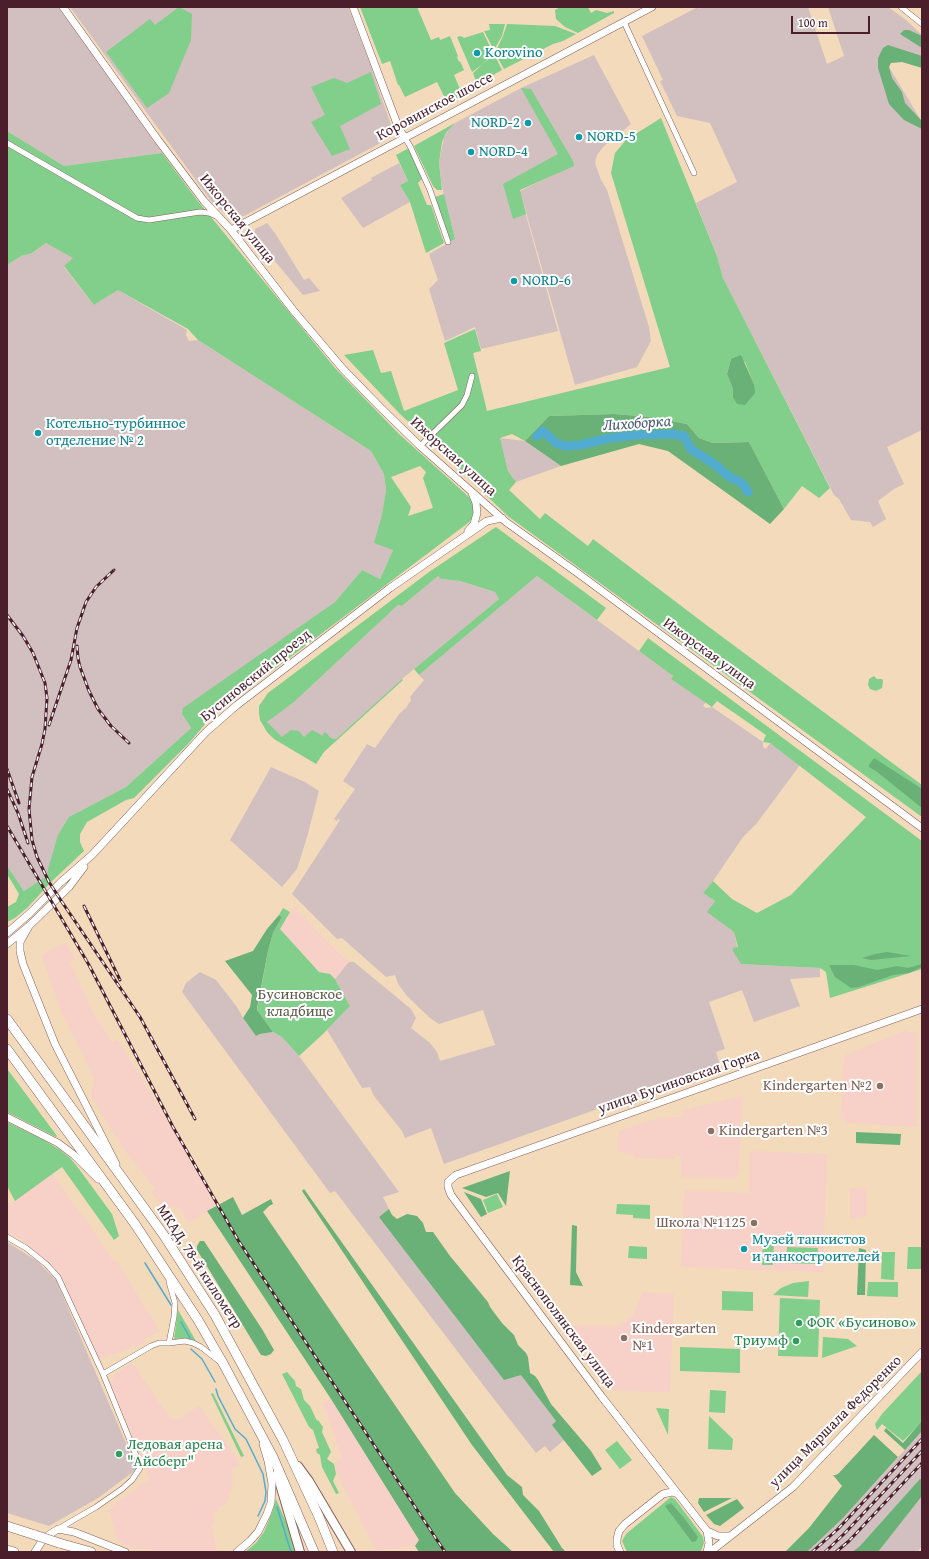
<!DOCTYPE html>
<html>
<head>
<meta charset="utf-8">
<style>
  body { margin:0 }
  #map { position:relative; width:929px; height:1559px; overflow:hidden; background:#f3dabb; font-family:"Gentium Book Plus",serif }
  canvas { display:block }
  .frame { position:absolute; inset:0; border:8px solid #4a1f2b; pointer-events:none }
  .scale { position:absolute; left:791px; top:16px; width:79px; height:18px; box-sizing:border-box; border:2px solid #4a1f2b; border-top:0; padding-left:5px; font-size:12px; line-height:14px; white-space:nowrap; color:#4a1f2b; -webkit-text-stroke:3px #fff; paint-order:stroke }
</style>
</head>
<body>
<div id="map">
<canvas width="929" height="1559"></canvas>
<div class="frame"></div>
<div class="scale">100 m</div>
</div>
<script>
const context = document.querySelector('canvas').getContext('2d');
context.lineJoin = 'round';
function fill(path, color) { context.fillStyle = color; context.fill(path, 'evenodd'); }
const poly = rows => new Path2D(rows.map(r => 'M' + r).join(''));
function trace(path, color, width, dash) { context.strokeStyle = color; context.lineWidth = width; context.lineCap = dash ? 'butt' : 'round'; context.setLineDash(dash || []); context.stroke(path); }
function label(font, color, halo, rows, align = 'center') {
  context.font = font + ' "Gentium Book Plus",serif'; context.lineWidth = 4; context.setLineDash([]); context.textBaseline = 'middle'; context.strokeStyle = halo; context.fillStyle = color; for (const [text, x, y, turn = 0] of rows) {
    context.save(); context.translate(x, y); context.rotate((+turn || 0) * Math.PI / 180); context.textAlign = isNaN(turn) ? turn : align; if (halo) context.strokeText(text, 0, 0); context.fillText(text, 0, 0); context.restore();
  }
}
fill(poly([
  [294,907,339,953,349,962,335,979,330,974,319,972,280,928,290,912],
  [66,942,75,960,70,963,93,1012,112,1042,118,1040,126,1053,176,1136,216,1206,189,1223,180,1209,166,1206,163,1207,151,1192,155,1189,122,1147,91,1096,94,1077,62,1013,41,955],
  [906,1030,907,1032,917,1032,917,1127,847,1123,841,1117,844,1056],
  [742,1096,739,1172,735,1179,681,1177,681,1156,675,1156,675,1159,634,1158,634,1155,625,1154,618,1151,619,1131,652,1120,674,1117,683,1117,683,1110],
  [750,1151,827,1154,823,1272,681,1267,684,1190,749,1193],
  [52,1173,100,1240,99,1241,113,1260,118,1263,160,1331,144,1339,145,1342,137,1347,135,1345,126,1350,98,1360,62,1277,57,1270,17,1237,7,1232,7,1204,15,1201],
  [850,1188,867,1188,866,1217,850,1219],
  [643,1292,674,1294,670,1392,614,1391,568,1326,616,1326,626,1321,633,1315],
  [132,1362,169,1417,178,1420,199,1406,238,1459,239,1465,232,1469,233,1482,227,1502,224,1505,218,1507,219,1511,213,1513,215,1524,211,1525,217,1551,152,1552,151,1549,133,1548,117,1541,109,1509,131,1492,137,1490,137,1488,142,1483,150,1481,140,1453,110,1384,114,1376],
  [331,1399,419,1540,415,1546,376,1551,338,1476,335,1465,337,1461,342,1459,323,1403]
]), '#f7d1c8');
fill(poly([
  [7,7,58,7,116,86,162,153,64,166,7,131],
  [70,7,348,7,370,64,392,128,392,136,388,139,244,216,235,217,227,215,214,205],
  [698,7,699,9,703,7,808,7,827,64,844,56,828,7,888,7,906,20,922,35,922,58,886,62,922,122,922,430,887,447,904,484,894,489,878,501,886,519,873,527,870,522,851,520,839,499,834,495,723,278,717,256,696,203,737,182,710,123,677,116,660,81,663,80,642,36],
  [594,55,631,124,604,146,597,155,595,163,601,180,607,190,649,327,651,341,637,367,575,385,520,191,574,165,516,179,558,331,481,349,475,327,445,341,429,289,438,280,429,254,455,239,442,187,439,163,444,137,451,127,455,123,521,88],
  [399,163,408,181,400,185,410,202,363,228,341,198,372,180,371,178],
  [267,223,275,233,304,280,309,278,320,291,303,295,254,236,255,229],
  [46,243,74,258,64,267,94,305,118,290,187,330,186,335,189,341,198,340,371,451,384,474,386,490,382,515,393,550,380,579,362,570,335,602,184,708,182,714,191,728,126,787,69,817,48,875,24,891,7,866,7,265,21,256,32,253],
  [500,438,525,441,561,466,516,482,508,471],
  [438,576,441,579,460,581,495,592,499,599,402,679,336,739,322,736,282,738,270,726,267,722,293,703,398,605,402,606],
  [537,576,673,676,671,679,706,702,703,706,706,708,712,707,763,742,763,747,766,749,770,743,800,765,757,823,743,837,713,881,703,893,715,901,708,912,734,932,741,964,820,968,820,977,790,979,800,1006,754,1022,742,990,709,1002,725,1049,716,1052,720,1065,444,1164,431,1128,405,1138,402,1131,374,1096,370,1087,362,1088,327,1030,350,1006,335,979,349,962,354,962,411,1009,416,1018,411,1028,430,1043,437,1052,440,1061,495,1045,483,1010,439,1024,430,1018,407,996,398,984,395,975,386,977,342,938,337,939,292,894,340,820,338,819,337,821,334,819,355,789,343,781,367,744,375,748,400,713,406,708,411,700,410,697,424,680,419,675],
  [271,767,305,782,319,791,307,837,297,869,282,887,230,840],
  [200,972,216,980,237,1007,243,1018,256,1036,260,1034,273,1032,282,1037,299,1056,399,1192,383,1197,389,1209,379,1217,521,1374,556,1421,553,1425,564,1440,550,1452,545,1446,536,1453,490,1394,335,1191,330,1193,182,992,186,983],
  [7,1242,37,1261,56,1280,137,1469,98,1498,49,1526,7,1513],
  [922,1431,922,1478,860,1546,852,1552,807,1552,843,1518],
  [922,1496,922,1545,918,1552,878,1552]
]), '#d2bfc0');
fill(poly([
  [179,7,192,14,191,40,169,93,147,108,106,52,150,19,155,25],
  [360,7,417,7,431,40,439,37,440,40,450,36,458,56,457,57,459,62,460,61,464,70,454,75,460,89,470,85,473,91,448,104,437,82,405,97,399,85,398,85,390,61,382,64],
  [560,7,588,7,591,13,596,10,607,13,614,11,614,13,578,33,565,27,556,19,555,10],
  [489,24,505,24,502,36,494,50,484,31,490,30],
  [507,24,555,26,576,34,563,41,553,44,504,69,495,53,503,36],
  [483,32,493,53,483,64,472,72,457,37,461,36,464,38],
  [494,54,502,70,477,84,473,73],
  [371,72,381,104,340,126,350,149,332,156,311,122,325,115,311,87,334,78,347,83],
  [521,88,531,89,573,161,574,166,520,190,526,214,513,219,503,184,558,154],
  [661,118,717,256,723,278,830,488,819,498,802,486,784,509,749,442,713,443,699,438,687,424,651,417,614,414,549,416,525,441,512,434,500,438,508,471,516,482,509,490,540,519,545,513,588,546,593,539,709,627,922,785,922,817,509,517,399,413,344,355,373,350,381,373,391,371,404,411,458,390,444,343,475,329,481,351,473,353,487,411,670,367,611,173,615,153,626,140],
  [731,359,745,362,754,384,733,397,733,389,727,374],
  [455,123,446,133,442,142,439,163,442,190,437,190,433,186,414,146],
  [7,131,64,166,162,153,197,200,335,368,399,434,469,497,475,505,474,517,468,523,211,717,189,743,134,798,126,800,87,822,80,834,80,842,84,851,52,881,28,907,15,918,7,922,7,907,16,902,19,894,7,874,7,866,24,891,48,875,47,873,58,835,69,817,126,787,191,728,182,714,183,708,335,602,362,570,380,579,393,550,374,543,382,515,386,490,384,474,371,451,198,340,188,329,118,290,94,305,64,266,73,258,46,243,32,253,21,256,7,265],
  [420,466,426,472,423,478,433,508,408,516,411,507,391,477],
  [409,148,422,179,418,183,427,205,431,205,444,243,426,253,410,202,400,185,408,181,396,155],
  [444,194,455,239,449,242,435,197],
  [496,527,606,608,597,620,537,576,419,675,414,669,499,599,495,592,460,581,441,579,438,576,402,606,398,605,293,703,267,722,282,737,291,730,299,731,304,737,312,730,318,733,322,736,325,732,331,738,336,739,402,679,403,680,324,752,316,764,274,739,267,732,260,720,259,713,259,706,268,693,429,572],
  [648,638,922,841,922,969,830,998,826,972,820,968,741,964,733,951,733,948,738,947,734,932,707,912,715,901,703,893,713,881,732,899,757,913,791,895,866,817,770,743,763,742,766,735,717,701,712,707,671,679,673,676,639,651],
  [874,676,877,679,882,679,883,681,882,688,876,691,870,689,868,685,869,679],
  [283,908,290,912,280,929,319,972,330,974,335,979,350,1006,323,1034,299,1056,282,1037,273,1032,257,1010,268,951,273,933,282,917,279,915],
  [8,1070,57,1136,56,1137,7,1112],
  [7,1122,44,1140,60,1150,70,1158,79,1169,112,1214,119,1236,114,1240,62,1167,15,1201,7,1186],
  [497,1194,503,1207,488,1213,483,1200],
  [617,1204,650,1205,650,1219,633,1218,633,1215,616,1214],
  [763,1240,774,1241,773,1265,762,1265],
  [629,1246,647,1247,647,1259,628,1258],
  [787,1247,818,1248,817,1264,786,1263],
  [908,1247,922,1247,922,1269,907,1269],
  [882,1252,895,1252,894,1280,881,1279],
  [809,1281,808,1297,773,1295,781,1288,793,1283],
  [868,1282,898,1282,898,1297,867,1296],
  [722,1291,753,1292,753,1311,722,1310],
  [780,1298,820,1300,818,1357,778,1356],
  [178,1310,196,1341,184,1338,174,1339],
  [823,1337,848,1339,857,1346,822,1358],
  [680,1347,740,1349,740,1373,680,1371],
  [922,1371,922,1422,903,1441,882,1424,877,1430,875,1424,882,1414],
  [287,1372,295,1381,296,1386,301,1389,304,1400,310,1406,317,1421,318,1420,323,1427,322,1432,331,1452,327,1459,334,1464,336,1474,333,1481,339,1493,336,1494,322,1467,320,1455,317,1453,316,1449,319,1448,313,1430,309,1427,282,1374],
  [710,1390,726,1391,725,1413,709,1412],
  [213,1393,244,1456,241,1457,211,1394],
  [656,1408,669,1409,668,1435],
  [709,1416,733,1439,732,1450,708,1449],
  [617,1441,632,1460,620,1469,605,1450],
  [671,1497,675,1499,703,1537,704,1543,701,1551,700,1552,627,1552,622,1541,626,1534],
  [276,1499,290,1531,295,1552,245,1552,256,1543,264,1532,272,1513]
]), '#82ce8b');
fill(poly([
  [904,30,909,30,922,36,922,48,900,34],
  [888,45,922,56,922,68,902,62,891,63,889,67,892,78,902,92,905,103,921,120,922,129,904,120,889,104,878,68,878,58,883,48],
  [741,355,754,384,755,393,745,405,737,404,733,397,733,389,727,374,731,359],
  [614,414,651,417,687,424,699,438,713,443,749,442,784,509,770,524,668,451,639,444,561,466,525,441,549,416],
  [874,758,922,789,922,808,876,771,869,767,869,765],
  [279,915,282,917,273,933,268,951,257,1008,257,1010,273,1032,260,1034,256,1036,243,1018,250,1007,252,995,225,961,253,951,267,929],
  [887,952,911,956,871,960,862,958,875,954],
  [922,964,922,967,909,973,893,975,859,987,851,988,835,977,829,965,854,965,877,970,897,966,908,968],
  [856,1132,901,1134,900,1145,856,1143],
  [510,1171,506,1206,498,1193,486,1197,462,1188],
  [304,1189,507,1475,522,1487,523,1495,539,1511,562,1548,566,1552,554,1552,472,1445,302,1191],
  [464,1192,481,1199,487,1214,481,1217],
  [233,1197,242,1215,271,1199,273,1204,269,1206,263,1212,455,1493,493,1534,513,1552,419,1552,415,1546,419,1540,331,1399,207,1211],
  [389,1209,392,1215,397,1219,407,1214,417,1216,423,1223,426,1232,433,1232,450,1256,488,1302,490,1307,502,1323,514,1335,518,1345,526,1353,528,1357,530,1373,535,1376,538,1380,551,1404,591,1451,602,1469,592,1476,552,1425,556,1421,521,1375,504,1380,379,1217],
  [572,1225,577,1226,576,1272,583,1286,570,1285],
  [200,1241,204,1241,262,1329,274,1350,271,1354,266,1356,261,1355,197,1250,197,1246],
  [859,1248,866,1250,865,1295,857,1295],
  [922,1421,922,1431,905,1450,884,1431,886,1428,903,1443],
  [874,1435,898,1457,843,1518,807,1552,785,1552,809,1528,842,1486,833,1475,836,1475,839,1473],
  [920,1479,922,1480,922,1496,878,1552,852,1552,860,1546],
  [699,1498,732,1498,704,1512,698,1503],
  [737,1499,744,1508,720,1526,714,1524,706,1515],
  [671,1503,684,1518,698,1537,696,1541,692,1542,665,1506]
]), '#69b177');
trace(poly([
  [145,1263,171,1305],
  [181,1322,190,1338],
  [191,1349,202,1359,215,1382],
  [216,1389,218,1396,235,1429,246,1439,263,1474,266,1492,265,1501,258,1516],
  [277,1507,291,1552]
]), '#51accf', 1.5);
trace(poly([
  [537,436,543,431,556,443,565,446,580,445,610,438,638,435,673,434,684,436,691,449,717,466,728,476,742,483,748,492]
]), '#51accf', 9);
const street = poly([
  [901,7,922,24],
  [624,22,694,173],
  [405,138,410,146,430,190,448,242],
  [7,143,137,218,149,220,200,212,209,213,216,216],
  [420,446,462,405,467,395,472,376],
  [7,1237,26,1248,46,1264,58,1277,103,1374,151,1346,159,1343,169,1343,185,1341,193,1343,201,1347,219,1361],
  [169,1343,174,1317,175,1303,169,1282],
  [58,1529,96,1507,122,1489,132,1480,140,1468,138,1460,103,1374]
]);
const secondary = poly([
  [63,7,158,140,204,201,231,230,293,310,343,369,380,407,420,446,506,522,579,574,922,828],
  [353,7,399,129,405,138],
  [231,230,652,7],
  [468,531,474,524,477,513,476,503,472,493],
  [29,926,20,942,20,951,23,964,55,1044,116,1164],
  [7,933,29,914,61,882,92,855,206,732,237,705,390,588,487,521,502,518],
  [7,944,29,926,69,887,84,867],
  [7,1117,58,1143,74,1155,98,1179],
  [707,1531,718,1536,730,1536],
  [35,1552,44,1538,58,1529,74,1532,125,1552],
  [237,1552,250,1541,258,1532,267,1514,271,1503,272,1484,268,1461,263,1444],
  [620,1552,617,1545,617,1539,619,1531,625,1524,663,1494,672,1492,678,1494],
  [707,1552,709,1543,707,1531,602,1397,451,1195,448,1187,448,1182,456,1175,922,1009],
  [710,1552,793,1487,922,1352]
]);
const primary = poly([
  [298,1466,309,1481,351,1552],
  [277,1474,300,1552]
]);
const highway = poly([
  [7,1019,163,1234,215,1315,283,1440,319,1517,333,1552],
  [7,1049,135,1224,198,1320,224,1365,273,1457,314,1552],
  [7,1526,35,1535],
  [59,1543,91,1552],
  [7,1550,14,1552]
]);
trace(street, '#85605d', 6);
trace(secondary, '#85605d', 8);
trace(primary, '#85605d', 10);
trace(highway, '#85605d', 10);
trace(street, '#fff', 5);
trace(secondary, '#fff', 7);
trace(primary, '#fff', 8);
trace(highway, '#fff', 9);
const rail = poly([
  [7,615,23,636,33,653,45,683,47,698,45,729,42,744,32,777,29,809,32,840,37,857,49,882,62,902,140,1017,195,1119],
  [77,646,78,658,80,667,89,691,98,709,111,726,129,743],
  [49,725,71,660,77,628,86,602,96,587,114,570],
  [7,769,19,803],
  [7,789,18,813,28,843],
  [7,826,89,965,173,1127,238,1240,445,1552],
  [84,906,120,980],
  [812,1552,838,1529,922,1439],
  [825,1552,844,1534,922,1451],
  [836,1552,849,1541,922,1463]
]);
trace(rail, '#4a1f2b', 3);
trace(rail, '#fff', 1.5, [4.5]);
const highwayBridge = poly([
  [35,1535,59,1543]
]);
trace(highwayBridge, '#85605d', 10, []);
trace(highwayBridge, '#fff', 9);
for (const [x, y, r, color] of [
  [477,53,4,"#0f9aa8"],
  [528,123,4,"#0f9aa8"],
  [579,137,4,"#0f9aa8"],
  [471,152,4,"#0f9aa8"],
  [514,281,4,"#0f9aa8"],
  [38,433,4,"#0f9aa8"],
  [880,1086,4,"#8d6e63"],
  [711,1131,4,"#8d6e63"],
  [754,1223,4,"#8d6e63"],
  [744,1249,4,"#0f9aa8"],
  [799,1323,4,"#2e9e5b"],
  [624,1338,4,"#8d6e63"],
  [796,1341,4,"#2e9e5b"],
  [119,1454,4,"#2e9e5b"]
]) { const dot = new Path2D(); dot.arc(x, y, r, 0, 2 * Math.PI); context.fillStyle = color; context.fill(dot); trace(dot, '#fff', 1.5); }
label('15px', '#0d838f', '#fff', [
  ["Korovino",485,53],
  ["NORD-2",520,123,"right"],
  ["NORD-5",587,137],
  ["NORD-4",479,152],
  ["NORD-6",522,281],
  ["Котельно-турбинное",46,424],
  ["отделение № 2",46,441],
  ["Музей танкистов",752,1240],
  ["и танкостроителей",752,1257]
], 'left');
label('15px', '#4a1f2b', '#fff', [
  ["Коровинское шоссе",435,107,-28],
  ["Ижорская улица",237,219,51],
  ["Ижорская улица",453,457,42],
  ["Ижорская улица",709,654,36],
  ["Бусиновский проезд",256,676,-39],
  ["улица Бусиновская Горка",679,1082,-19],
  ["МКАД, 78-й километр",199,1267,57],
  ["Краснополянская улица",563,1322,53],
  ["улица Маршала Федоренко",836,1422,-45]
]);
label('15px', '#5e5c4d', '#fff', [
  ["Бусиновское",300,995],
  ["кладбище",300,1012]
]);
label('15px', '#785e54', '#fff', [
  ["Kindergarten №2",872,1086],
  ["Kindergarten №3",719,1131,"left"],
  ["Школа №1125",746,1223],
  ["Kindergarten",632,1329,"left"],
  ["№1",632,1346,"left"]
], 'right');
label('15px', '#27864d', '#fff', [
  ["ФОК «Бусиново»",807,1323],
  ["Триумф",788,1341,"right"],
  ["Ледовая арена",127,1445],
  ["\"Айсберг\"",127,1462]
], 'left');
label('italic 16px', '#4d5e75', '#fff', [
  ["Лихоборка",637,424,-4]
]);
</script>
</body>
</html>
